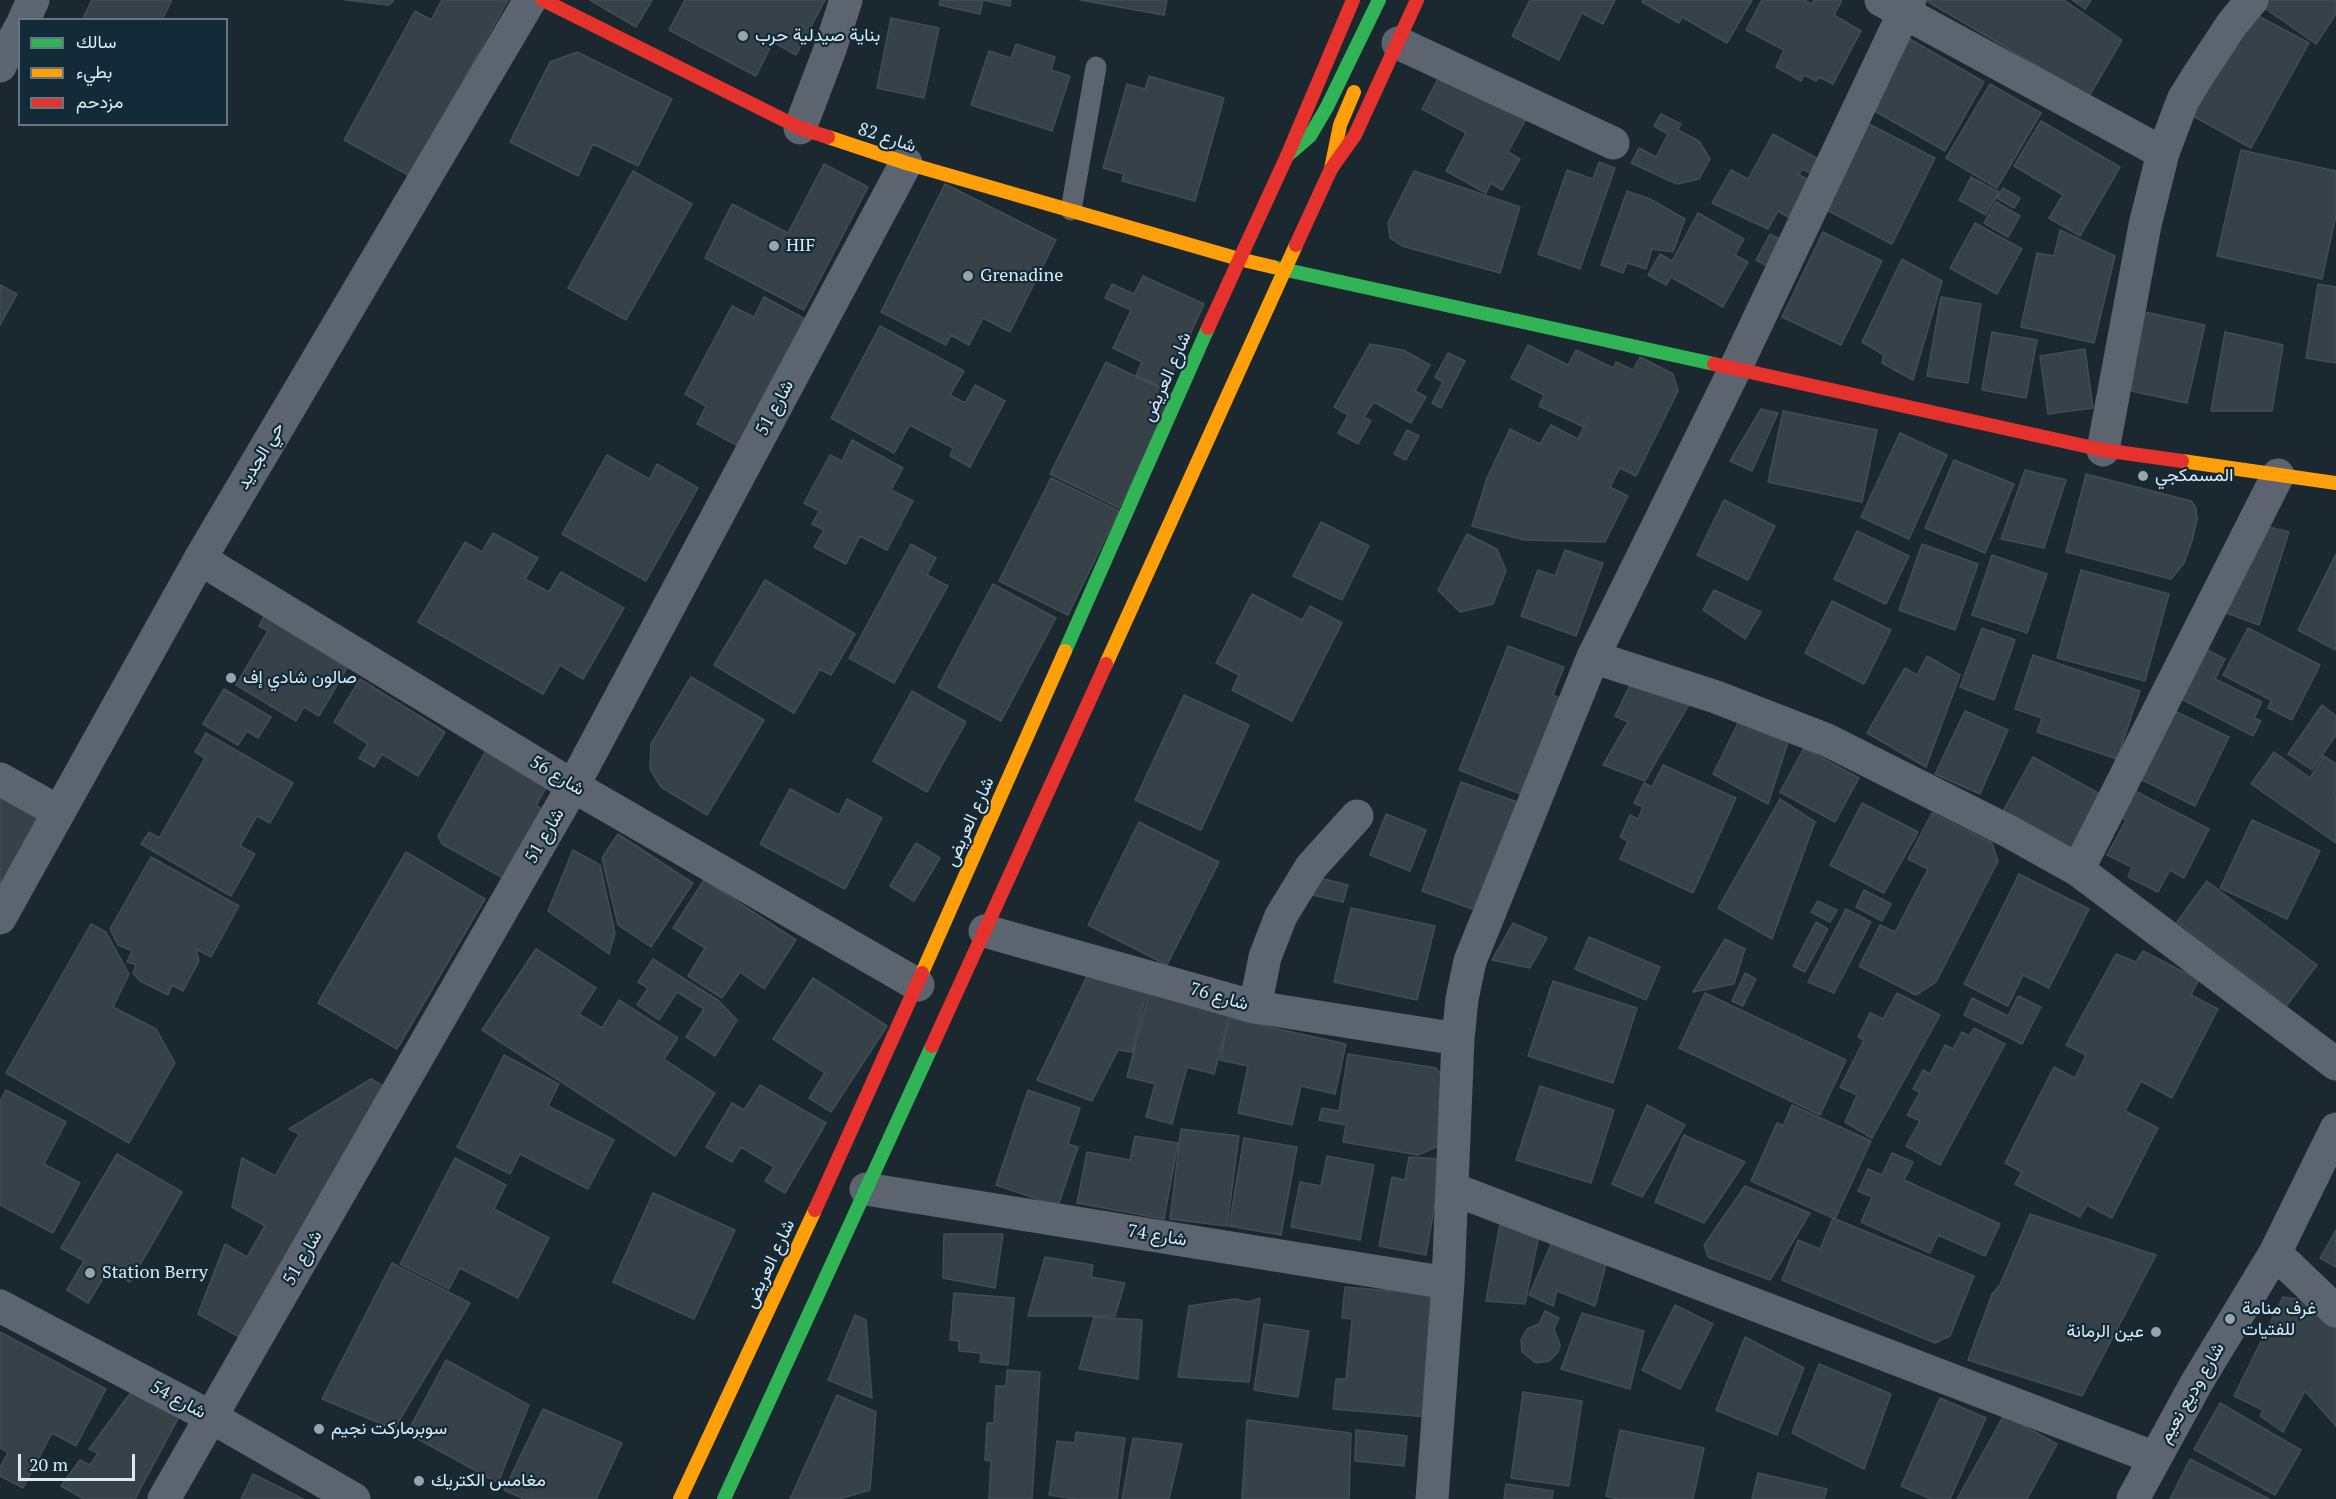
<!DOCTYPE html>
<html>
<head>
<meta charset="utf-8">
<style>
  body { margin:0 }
  #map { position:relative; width:2336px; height:1499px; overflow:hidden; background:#1b2830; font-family:"PT Serif",Vazirmatn,serif }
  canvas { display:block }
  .legend { position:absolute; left:18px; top:18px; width:210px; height:108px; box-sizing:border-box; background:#132b38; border:2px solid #637782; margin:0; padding:8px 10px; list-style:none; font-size:18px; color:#dae8f1 }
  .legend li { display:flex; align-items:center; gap:12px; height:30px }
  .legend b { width:30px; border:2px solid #637782 }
  .scale { position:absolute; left:18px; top:1454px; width:117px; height:27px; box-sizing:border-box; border:3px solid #dae8f1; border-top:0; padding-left:8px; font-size:18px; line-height:21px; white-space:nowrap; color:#dae8f1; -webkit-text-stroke:4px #132b38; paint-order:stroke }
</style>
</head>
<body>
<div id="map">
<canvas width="2336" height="1499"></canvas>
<ul class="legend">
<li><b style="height:8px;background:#30b455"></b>سالك</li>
<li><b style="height:8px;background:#ff9f0a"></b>بطيء</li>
<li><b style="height:8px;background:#e5322d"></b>مزدحم</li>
</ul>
<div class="scale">20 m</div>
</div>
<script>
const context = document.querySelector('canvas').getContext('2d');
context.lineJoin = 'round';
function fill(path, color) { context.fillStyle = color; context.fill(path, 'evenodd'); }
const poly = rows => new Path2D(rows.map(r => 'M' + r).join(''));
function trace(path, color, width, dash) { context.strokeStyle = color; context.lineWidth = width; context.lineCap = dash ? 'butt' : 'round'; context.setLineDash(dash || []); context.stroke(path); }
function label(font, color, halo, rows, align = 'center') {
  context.font = font + ' "PT Serif",Vazirmatn,serif'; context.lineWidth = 4.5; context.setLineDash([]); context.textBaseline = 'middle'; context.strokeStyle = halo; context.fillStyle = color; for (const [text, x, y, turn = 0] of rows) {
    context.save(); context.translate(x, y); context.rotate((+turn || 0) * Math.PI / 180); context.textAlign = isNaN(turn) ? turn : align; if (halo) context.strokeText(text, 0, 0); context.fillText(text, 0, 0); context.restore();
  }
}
const building = poly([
  [92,0,172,0,162,20,82,20,92,0],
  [345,0,394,0,389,5,345,0],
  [442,0,508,0,410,176,344,140,415,11,431,20,442,0],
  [590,0,652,0,636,27,590,0],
  [685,0,825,0,796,55,773,42,756,76,669,30,685,0],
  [940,0,1011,0,1010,6,983,0,980,14,939,5,940,0],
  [1080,0,1167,0,1164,15,1080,0],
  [1530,0,1615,0,1603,24,1582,13,1559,60,1512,36,1530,0],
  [1643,0,1752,0,1727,43,1682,17,1679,23,1642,2,1643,0],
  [1762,0,1804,0,1812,4,1814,0,1842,0,1834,15,1861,31,1833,84,1819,77,1816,81,1804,75,1801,81,1776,67,1784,50,1746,30,1762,0],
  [1925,0,2064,0,2122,40,2089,96,1925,0],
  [2072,0,2091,0,2085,9,2072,0],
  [2267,0,2336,0,2336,14,2316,44,2263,7,2267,0],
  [2249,11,2309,43,2251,148,2193,116,2249,11],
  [891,18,939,28,924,98,877,88,891,18],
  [1910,39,1984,82,1945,151,1871,109,1910,39],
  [1016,44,1055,57,1051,70,1070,76,1052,131,971,105,989,51,1011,58,1016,44],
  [577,52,672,99,638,166,593,144,578,176,510,142,550,62,577,52],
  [1440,75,1532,108,1508,152,1520,159,1502,190,1491,183,1486,193,1446,171,1466,133,1422,109,1440,75],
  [1149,76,1224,98,1195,201,1122,181,1124,174,1103,168,1127,84,1145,89,1149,76],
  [1990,84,2041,113,1997,188,1946,158,1990,84],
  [1661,114,1681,124,1678,130,1699,141,1710,159,1699,179,1677,184,1631,163,1639,148,1656,157,1668,134,1654,126,1661,114],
  [2041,121,2120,167,2080,236,2049,218,2063,195,2014,166,2041,121],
  [1865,122,1935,158,1892,244,1821,207,1865,122],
  [1773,134,1818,159,1810,173,1802,169,1799,175,1809,180,1788,217,1778,211,1768,229,1712,203,1731,170,1748,179,1773,134],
  [2241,150,2336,171,2336,215,2322,279,2217,256,2241,150],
  [1599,162,1615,168,1580,269,1538,254,1567,170,1593,179,1599,162],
  [824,164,868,187,804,310,705,258,732,204,788,233,824,164],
  [633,171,692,204,626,320,568,288,633,171],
  [1414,171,1520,207,1500,273,1402,246,1390,238,1388,223,1414,171],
  [1971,177,1999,192,1986,215,1959,200,1971,177],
  [945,184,1056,240,1010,332,983,318,969,345,951,335,946,345,881,312,945,184],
  [2003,188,2020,198,2014,208,1997,198,2003,188],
  [1627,191,1650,199,1685,219,1673,252,1652,249,1646,269,1627,263,1623,273,1601,265,1627,191],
  [1996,202,2020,216,2008,237,1984,223,1996,202],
  [1698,213,1744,239,1735,255,1748,262,1723,307,1671,277,1666,285,1648,275,1660,254,1672,261,1698,213],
  [1975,223,2022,249,1997,294,1950,268,1975,223],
  [2060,230,2115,256,2094,343,2021,327,2037,253,2054,256,2060,230],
  [1823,232,1882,261,1841,345,1782,317,1823,232],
  [1770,234,1782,240,1767,266,1756,260,1770,234],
  [1902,259,1942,281,1913,380,1882,363,1884,355,1862,342,1902,259],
  [1143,276,1204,304,1165,389,1136,375,1142,362,1113,348,1131,310,1105,298,1112,284,1134,294,1143,276],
  [2318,284,2336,287,2336,363,2306,358,2318,284],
  [0,285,17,294,0,325,0,285],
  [764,297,809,321,742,448,697,424,706,406,685,394,732,306,754,317,764,297],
  [1941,297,1981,304,1968,383,1927,376,1941,297],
  [2140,311,2205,325,2187,403,2122,389,2140,311],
  [880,326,964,371,950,395,965,403,975,385,1005,401,970,467,950,456,953,448,910,425,894,453,831,418,880,326],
  [1992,332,2037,340,2026,398,1982,390,1992,332],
  [2225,332,2283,345,2272,411,2211,411,2225,332],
  [1370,344,1403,350,1430,365,1415,391,1426,397,1411,423,1374,402,1364,417,1371,421,1358,444,1338,433,1348,415,1334,407,1370,344],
  [1528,345,1568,365,1576,350,1613,368,1616,362,1633,370,1640,357,1673,374,1678,391,1636,476,1620,468,1610,487,1628,496,1605,542,1524,540,1472,526,1487,478,1510,429,1540,444,1551,425,1578,439,1589,416,1584,427,1539,406,1544,395,1511,378,1528,345],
  [2085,349,2093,408,2048,414,2040,356,2085,349],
  [1448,353,1465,361,1441,408,1432,403,1443,382,1435,377,1448,353],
  [1106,362,1174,395,1119,508,1050,474,1106,362],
  [1761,409,1778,413,1752,471,1730,461,1761,409],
  [1783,411,1877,430,1862,502,1768,482,1783,411],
  [1407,430,1419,436,1406,460,1394,454,1407,430],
  [1900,433,1947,455,1909,539,1861,517,1900,433],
  [852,440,903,468,891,490,913,501,887,550,860,536,846,564,814,547,824,530,812,524,819,511,804,503,830,455,842,461,852,440],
  [607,455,649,479,657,464,698,488,646,581,562,534,607,455],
  [1954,460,2014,484,1985,553,1925,528,1954,460],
  [2025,470,2066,480,2044,548,2001,539,2025,470],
  [2086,474,2191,501,2196,508,2197,519,2192,541,2184,563,2171,579,2066,552,2086,474],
  [1051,478,1119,511,1068,615,999,581,1051,478],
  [1724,500,1775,526,1748,580,1697,555,1724,500],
  [1321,522,1369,546,1342,600,1293,576,1321,522],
  [2261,525,2289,532,2259,625,2224,612,2261,525],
  [1857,531,1909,556,1886,604,1834,579,1857,531],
  [493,533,538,558,525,579,549,592,561,572,624,608,583,679,560,665,543,694,418,622,465,542,482,552,493,533],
  [1467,534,1497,549,1506,571,1493,604,1460,612,1438,590,1467,534],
  [911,544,936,558,927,575,948,586,894,683,849,658,911,544],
  [1922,544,1978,564,1955,630,1899,610,1922,544],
  [1565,550,1603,563,1576,636,1521,616,1538,570,1555,576,1565,550],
  [2336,554,2336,650,2298,630,2336,554],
  [1992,555,2047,574,2027,633,1972,615,1992,555],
  [2081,570,2169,594,2145,681,2057,658,2081,570],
  [765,580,855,634,831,675,820,669,794,713,714,665,765,580],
  [993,584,1056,618,1001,721,938,687,993,584],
  [1714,590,1761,612,1745,639,1703,610,1714,590],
  [1252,594,1302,620,1310,606,1342,623,1292,721,1232,690,1239,675,1216,663,1252,594],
  [1832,601,1891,630,1864,684,1805,653,1832,601],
  [264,616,348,666,319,716,304,707,296,721,236,685,268,631,259,626,264,616],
  [1982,628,2015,640,1994,700,1960,687,1982,628],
  [2248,628,2320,665,2292,720,2268,708,2271,700,2223,675,2248,628],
  [1508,646,1564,667,1553,695,1566,701,1528,797,1459,770,1508,646],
  [2199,646,2225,659,2215,679,2262,702,2254,718,2261,721,2253,736,2174,695,2199,646],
  [2033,655,2140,691,2117,759,2037,732,2042,718,2015,709,2033,655],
  [1927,656,1960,675,1926,767,1867,733,1905,668,1917,675,1927,656],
  [691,677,764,720,707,815,661,787,650,769,651,744,691,677],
  [360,679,445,732,418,776,382,754,374,767,359,758,368,744,334,722,360,679],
  [1633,679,1691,701,1645,781,1603,765,1628,722,1615,716,1633,679],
  [224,689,271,717,258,738,247,731,238,745,203,724,224,689],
  [912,691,966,722,927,792,873,761,912,691],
  [1184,695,1249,725,1201,830,1135,800,1184,695],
  [2322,705,2336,716,2336,735,2312,770,2288,754,2322,705],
  [2166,707,2229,737,2195,806,2132,775,2166,707],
  [1965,711,2008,730,1980,794,1935,774,1965,711],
  [1743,713,1790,736,1768,804,1713,774,1743,713],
  [206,733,293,783,270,823,257,816,240,846,255,854,231,896,141,844,149,832,159,838,205,758,195,752,206,733],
  [488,747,546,788,536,806,542,809,503,878,442,844,438,836,488,747],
  [1804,748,1859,778,1835,822,1780,792,1804,748],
  [2274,752,2310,778,2324,756,2336,764,2336,791,2334,794,2336,796,2336,843,2251,784,2274,752],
  [2033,757,2100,794,2071,848,2003,811,2033,757],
  [1663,765,1736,798,1693,893,1620,859,1628,841,1620,837,1630,815,1638,819,1643,807,1634,803,1644,783,1652,787,1663,765],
  [1461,782,1517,802,1478,911,1422,891,1461,782],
  [2129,788,2209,829,2184,878,2170,870,2158,892,2128,877,2132,867,2107,855,2126,820,2115,814,2129,788],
  [790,789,839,815,847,799,882,818,845,889,760,844,790,789],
  [0,795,41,818,0,892,0,795],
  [1780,799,1815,822,1772,939,1718,908,1780,799],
  [1862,803,1918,832,1884,893,1830,865,1862,803],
  [1932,813,1992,843,1998,861,1936,982,1916,995,1859,966,1880,925,1895,932,1928,869,1908,859,1932,813],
  [1386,814,1426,830,1410,871,1370,855,1386,814],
  [2252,820,2320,851,2287,919,2220,888,2252,820],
  [1139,822,1219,862,1167,965,1088,925,1139,822],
  [618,834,693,883,651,947,618,925,602,858,618,834],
  [916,843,940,858,914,901,890,886,916,843],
  [573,850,600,865,615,933,609,954,548,911,573,850],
  [406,852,485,899,397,1049,318,1003,406,852],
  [151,857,239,906,211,957,196,949,199,961,183,991,172,985,168,995,140,981,133,973,136,965,127,962,132,951,118,945,110,929,151,857],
  [2019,874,2089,909,2049,988,2023,975,2008,1006,1964,984,2019,874],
  [1312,876,1348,885,1343,902,1308,894,1312,876],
  [704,880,796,940,764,989,740,972,722,998,688,976,705,948,673,928,704,880],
  [2207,881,2317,965,2287,1005,2177,922,2207,881],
  [1864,890,1891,904,1882,921,1856,907,1864,890],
  [1818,901,1837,910,1830,922,1811,912,1818,901],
  [1351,908,1435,926,1417,1000,1334,982,1351,908],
  [1846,909,1871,922,1834,993,1808,982,1846,909],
  [1816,922,1828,929,1805,972,1793,966,1816,922],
  [1513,923,1547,938,1530,968,1492,960,1513,923],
  [91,924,106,932,129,974,113,1007,156,1029,175,1063,129,1143,6,1073,91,924],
  [1589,937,1660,967,1646,1000,1575,969,1589,937],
  [1725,939,1745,949,1734,984,1693,992,1725,939],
  [536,949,596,988,579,1014,602,1028,619,1000,678,1038,664,1059,715,1093,675,1156,482,1030,536,949],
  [2143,951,2199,980,2191,995,2218,1009,2172,1098,2141,1081,2125,1111,2158,1128,2112,1218,2087,1205,2080,1217,2015,1184,2022,1172,2005,1163,2054,1067,2075,1078,2086,1055,2066,1045,2116,954,2136,962,2143,951],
  [653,959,719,1001,737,1020,715,1056,686,1037,704,1009,677,992,659,1020,637,1005,648,988,638,982,653,959],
  [1745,973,1756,979,1743,1006,1732,1001,1745,973],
  [1087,976,1147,991,1132,1052,1118,1050,1092,1101,1037,1080,1087,976],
  [813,978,887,1026,831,1112,809,1098,825,1073,773,1039,813,978],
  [1553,981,1637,1008,1613,1083,1528,1056,1553,981],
  [1150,989,1231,1010,1214,1074,1187,1067,1172,1124,1146,1117,1155,1084,1127,1077,1150,989],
  [1705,993,1846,1060,1820,1115,1679,1048,1705,993],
  [1897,993,1940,1015,1872,1138,1845,1122,1857,1095,1840,1087,1864,1040,1858,1037,1870,1013,1883,1019,1897,993],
  [2018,996,2041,1007,2022,1044,1964,1015,1972,998,2008,1016,2018,996],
  [1229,1018,1346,1044,1335,1094,1301,1086,1292,1125,1238,1113,1248,1066,1220,1060,1229,1018],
  [1974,1028,2005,1044,1940,1165,1906,1146,1920,1121,1907,1115,1920,1092,1913,1089,1923,1070,1930,1074,1945,1045,1953,1049,1962,1032,1969,1036,1974,1028],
  [1348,1054,1436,1068,1452,1089,1443,1144,1418,1155,1343,1142,1346,1125,1319,1120,1322,1108,1339,1111,1348,1054],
  [504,1055,559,1084,548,1106,614,1140,588,1189,520,1154,510,1174,457,1147,504,1055],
  [371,1079,383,1086,239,1337,198,1314,225,1244,247,1257,265,1226,232,1207,242,1158,275,1176,299,1134,289,1129,371,1079],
  [760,1085,826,1123,785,1193,765,1181,774,1167,741,1147,732,1162,706,1147,732,1103,744,1110,760,1085],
  [1540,1086,1614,1110,1591,1183,1516,1160,1540,1086],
  [6,1090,66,1122,44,1164,80,1183,53,1233,0,1205,0,1101,6,1090],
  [1028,1090,1080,1108,1068,1144,1078,1147,1058,1206,996,1185,1028,1090],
  [1647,1105,1685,1125,1642,1197,1612,1184,1647,1105],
  [1792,1105,1871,1141,1835,1219,1751,1181,1777,1123,1783,1126,1792,1105],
  [1181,1129,1239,1136,1227,1226,1170,1219,1181,1129],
  [1684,1135,1745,1162,1704,1223,1655,1202,1684,1135],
  [1135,1136,1178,1143,1164,1219,1077,1203,1087,1152,1130,1160,1135,1136],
  [1244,1138,1297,1147,1281,1235,1229,1226,1244,1138],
  [1892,1153,1913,1162,1904,1180,2000,1224,1985,1256,1938,1235,1930,1253,1861,1222,1872,1197,1858,1191,1868,1169,1882,1175,1892,1153],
  [117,1154,182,1192,130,1282,109,1269,88,1303,67,1290,84,1261,61,1248,117,1154],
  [1327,1156,1374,1165,1360,1240,1291,1227,1300,1182,1321,1186,1327,1156],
  [1409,1157,1443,1159,1426,1255,1379,1246,1392,1177,1405,1180,1409,1157],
  [455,1158,506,1185,494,1209,549,1238,518,1298,460,1268,449,1289,400,1264,455,1158],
  [1745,1186,1810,1213,1770,1280,1708,1257,1704,1245,1745,1186],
  [653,1193,735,1230,694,1319,613,1282,653,1193],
  [2030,1214,2156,1255,2082,1396,1968,1360,1992,1294,2000,1285,2030,1214],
  [1501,1218,1540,1230,1525,1304,1486,1301,1501,1218],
  [1833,1218,1974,1276,1950,1336,1935,1343,1782,1280,1798,1240,1820,1249,1833,1218],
  [2336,1230,2336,1267,2320,1258,2336,1230],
  [944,1234,1003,1234,995,1288,943,1278,944,1234],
  [1555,1235,1607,1261,1595,1306,1557,1291,1553,1306,1529,1295,1555,1235],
  [1045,1257,1093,1265,1091,1277,1125,1283,1115,1316,1028,1316,1045,1257],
  [392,1263,470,1303,394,1429,322,1399,392,1263],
  [1345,1287,1440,1295,1428,1417,1333,1409,1336,1379,1346,1379,1352,1319,1342,1318,1345,1287],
  [954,1293,1014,1298,1008,1365,980,1362,981,1353,959,1351,959,1341,950,1340,954,1293],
  [2283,1297,2311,1301,2336,1321,2336,1426,2305,1391,2283,1432,2260,1416,2263,1410,2234,1396,2283,1297],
  [1260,1298,1249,1382,1178,1377,1189,1306,1235,1299,1248,1302,1260,1298],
  [1675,1305,1713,1324,1680,1389,1642,1370,1675,1305],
  [1545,1311,1559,1318,1554,1329,1560,1345,1558,1352,1549,1361,1536,1363,1522,1352,1521,1340,1527,1329,1539,1324,1545,1311],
  [1582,1313,1644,1331,1630,1389,1561,1369,1582,1313],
  [855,1315,866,1320,872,1398,828,1380,855,1315],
  [1094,1317,1142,1320,1138,1379,1079,1369,1094,1317],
  [1264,1324,1309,1331,1298,1397,1254,1390,1264,1324],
  [0,1332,106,1389,76,1446,52,1433,23,1488,0,1476,0,1468,8,1452,0,1448,0,1332],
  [1745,1337,1804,1368,1777,1435,1716,1410,1745,1337],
  [446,1360,529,1405,498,1483,407,1433,446,1360],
  [1819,1364,1891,1394,1864,1469,1792,1433,1819,1364],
  [1007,1370,1040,1372,1032,1499,989,1499,991,1461,985,1460,987,1423,994,1423,996,1386,1006,1386,1007,1370],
  [134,1388,181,1413,135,1499,84,1499,61,1486,80,1460,90,1465,98,1453,89,1449,134,1388],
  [1523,1392,1582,1401,1569,1486,1511,1478,1523,1392],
  [837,1395,876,1412,870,1490,839,1499,790,1499,837,1395],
  [1940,1398,1986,1418,1950,1499,1931,1499,1901,1486,1940,1398],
  [2220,1403,2301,1450,2275,1495,2194,1449,2220,1403],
  [543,1409,622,1443,596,1499,524,1499,504,1490,543,1409],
  [2004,1415,2057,1444,2027,1499,1957,1499,2004,1415],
  [1247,1420,1351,1433,1349,1499,1242,1499,1247,1420],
  [1356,1430,1407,1436,1404,1466,1355,1461,1356,1430],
  [1620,1430,1704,1448,1693,1499,1618,1499,1606,1496,1620,1430],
  [1076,1432,1125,1438,1117,1499,1076,1499,1049,1495,1057,1441,1075,1443,1076,1432],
  [1133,1438,1182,1444,1169,1499,1122,1499,1133,1438],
  [2190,1459,2269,1499,2170,1499,2190,1459],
  [1758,1473,1827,1489,1824,1499,1752,1499,1758,1473],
  [253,1474,303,1499,241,1499,253,1474],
  [1506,1484,1553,1491,1552,1499,1504,1499,1506,1484]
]);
fill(building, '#364247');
trace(building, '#424d52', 1.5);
trace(poly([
  [1071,210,1096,67]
]), '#5b646f', 21);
trace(poly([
  [1881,0,2163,153],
  [24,20,33,0],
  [1398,43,1613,143],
  [0,66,20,28],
  [800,128,829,52,846,0],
  [2103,450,2145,225,2163,153,2183,100,2199,74,2232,24,2252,0],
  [200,559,573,786,918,985],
  [1593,657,1716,697,1827,740,2010,832,2078,870,2336,1064],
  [0,779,59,812],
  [2078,870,2278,475],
  [0,918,200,559,530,0],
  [985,931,1255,1007,1458,1039],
  [1255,1007,1265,957,1281,916,1311,867,1357,816],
  [866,1189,1448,1283],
  [1453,1189,2155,1458],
  [2275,1253,2336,1311],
  [0,1306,211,1417,354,1499],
  [164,1499,573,786,906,163],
  [1432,1499,1448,1283,1458,1039,1462,999,1470,961,1593,657,1735,369,1910,0],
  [2133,1499,2197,1382,2275,1253,2336,1129]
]), '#5b646f', 33);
trace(poly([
  [1287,156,1310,136,1327,107,1379,0],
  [1273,267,1714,364],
  [1065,651,1208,328],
  [724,1499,932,1046]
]), '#30b455', 14);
trace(poly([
  [828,137,906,163,1239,259,1273,267],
  [1331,169,1340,125,1354,92],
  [2182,461,2336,483],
  [1106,664,1296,245],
  [922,973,1065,651],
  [680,1499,815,1210]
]), '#ff9f0a', 14);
trace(poly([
  [543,0,800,128,828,137],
  [1296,245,1331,169,1355,135,1417,0],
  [1208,328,1287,156,1353,0],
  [1714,364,2103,450,2182,461],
  [932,1046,1106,664],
  [815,1210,922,973]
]), '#e5322d', 14);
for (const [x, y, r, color] of [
  [743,36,6,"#97a5ad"],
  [774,246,6,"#97a5ad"],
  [968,276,6,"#97a5ad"],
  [2143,476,6,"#97a5ad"],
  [231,678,6,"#97a5ad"],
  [90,1273,6,"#97a5ad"],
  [2230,1319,6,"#97a5ad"],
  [2156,1332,6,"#97a5ad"],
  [319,1429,6,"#97a5ad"],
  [419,1481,6,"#97a5ad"]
]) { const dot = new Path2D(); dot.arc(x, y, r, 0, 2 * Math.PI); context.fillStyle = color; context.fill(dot); trace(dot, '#132b38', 2); }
label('18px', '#dae8f1', '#132b38', [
  ["بناية صيدلية حرب",755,36],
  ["HIF",786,246],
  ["Grenadine",980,276],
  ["المسمكجي",2155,476],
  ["صالون شادي إف",243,678],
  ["Station Berry",102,1273],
  ["غرف منامة",2242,1309],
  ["للفتيات",2242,1330],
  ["عين الرمانة",2144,1332,"right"],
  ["سوبرماركت نجيم",331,1429],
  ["مغامس الكتريك",431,1481]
], 'left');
label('18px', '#dae8f1', '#132b38', [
  ["شارع 82",887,138,18],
  ["شارع العريض",1167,377,-66],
  ["شارع 51",775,408,-62],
  ["حي الجديد",261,456,-59],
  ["شارع 56",557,776,31],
  ["شارع العريض",970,822,-66],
  ["شارع 51",545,836,-60],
  ["شارع 76",1219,997,16],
  ["شارع 74",1157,1236,9],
  ["شارع 51",303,1258,-60],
  ["شارع العريض",770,1264,-65],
  ["شارع وديع نعيم",2192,1393,-60],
  ["شارع 54",178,1400,28]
]);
</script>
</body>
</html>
